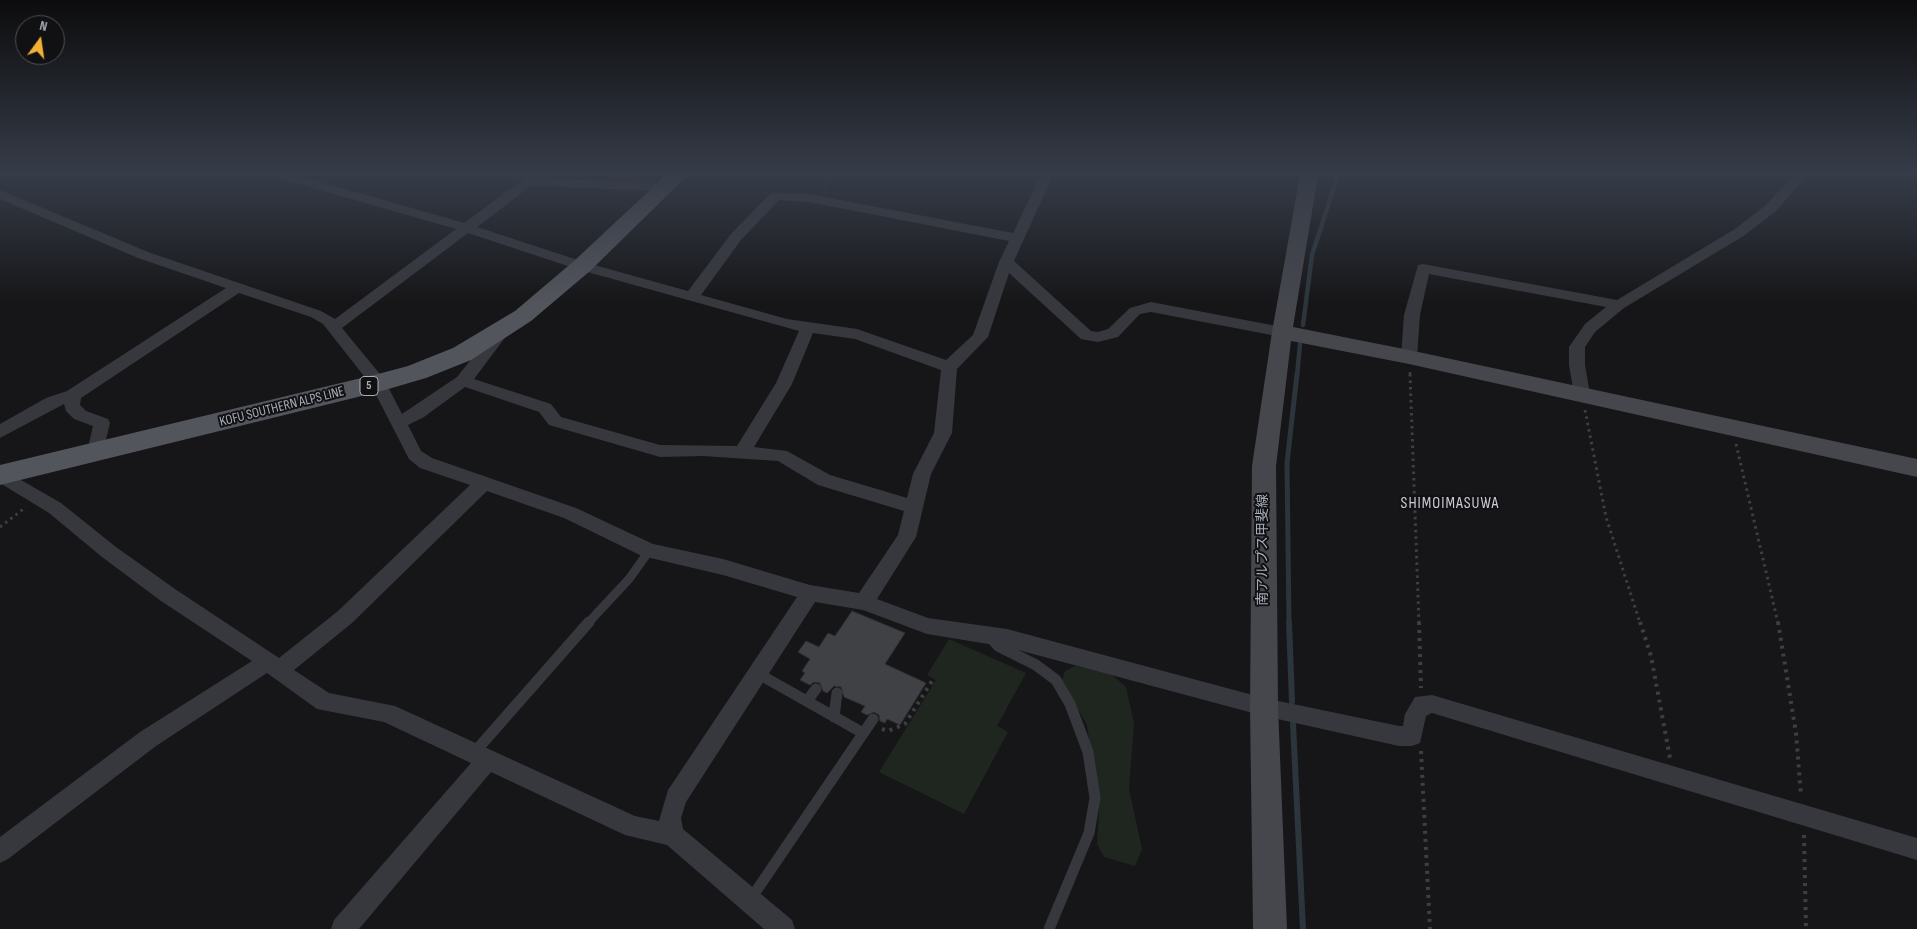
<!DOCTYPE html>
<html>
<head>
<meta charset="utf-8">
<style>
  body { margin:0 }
  #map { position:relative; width:1917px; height:929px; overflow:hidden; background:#161618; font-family:"Sofia Sans Condensed",sans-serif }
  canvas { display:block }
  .north { position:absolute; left:15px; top:15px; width:50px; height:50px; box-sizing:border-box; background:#111113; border:1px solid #4d4f55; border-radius:50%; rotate:14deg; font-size:14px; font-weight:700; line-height:20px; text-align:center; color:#a8adb8 }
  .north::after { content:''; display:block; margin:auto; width:18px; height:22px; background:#f2b134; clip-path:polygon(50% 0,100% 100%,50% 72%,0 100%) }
</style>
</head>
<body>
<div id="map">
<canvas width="1917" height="929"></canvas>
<div class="north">N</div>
</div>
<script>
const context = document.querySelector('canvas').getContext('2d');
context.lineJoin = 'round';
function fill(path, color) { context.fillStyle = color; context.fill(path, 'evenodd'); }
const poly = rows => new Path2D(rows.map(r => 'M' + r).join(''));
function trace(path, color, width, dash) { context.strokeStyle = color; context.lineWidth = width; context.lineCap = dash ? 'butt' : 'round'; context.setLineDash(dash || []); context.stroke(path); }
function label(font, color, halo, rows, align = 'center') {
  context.font = font + ' "Sofia Sans Condensed","Noto Sans JP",sans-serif'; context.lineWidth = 4; context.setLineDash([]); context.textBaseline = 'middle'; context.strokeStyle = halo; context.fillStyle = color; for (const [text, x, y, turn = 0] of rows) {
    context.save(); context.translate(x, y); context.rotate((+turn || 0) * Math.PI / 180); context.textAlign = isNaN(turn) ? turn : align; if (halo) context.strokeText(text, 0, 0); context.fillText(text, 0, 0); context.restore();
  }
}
fill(poly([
  [949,639,1026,673,997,726,1008,732,964,814,879,772,936,680,927,675],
  [1075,666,1111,674,1126,687,1134,723,1129,789,1142,849,1135,866,1104,857,1097,844,1099,811,1087,725,1062,681,1065,671]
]), '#1e261f');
trace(poly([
  [1303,325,1312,255,1338,175],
  [1297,376,1300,344]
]), '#2c353c', 4.5);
trace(poly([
  [1289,623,1287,463,1297,374]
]), '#2c353c', 5);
trace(poly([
  [1289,622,1292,702],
  [1293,724,1303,929]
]), '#2c353c', 6);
const building = poly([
  [852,611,905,633,885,664,926,683,900,725,887,719,885,723,880,721,879,715,874,712,867,715,861,712,865,706,844,697,841,687,834,686,827,693,823,691,820,683,814,682,810,685,800,680,805,673,802,671,810,659,798,652,806,641,819,647,828,633,835,636,852,611]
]);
fill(building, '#404145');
trace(building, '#303034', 1);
trace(poly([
  [824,188,833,175],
  [1410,372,1410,376]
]), '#3d3f44', 2.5, [2, 3]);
trace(poly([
  [1410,374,1419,623],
  [1585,410,1606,517,1640,623],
  [1736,444,1778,623],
  [0,527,26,507]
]), '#3d3f44', 3, [2.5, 4]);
trace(poly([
  [1419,622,1421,688],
  [1640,622,1651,656,1670,758],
  [1778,622,1796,733,1801,796],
  [882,729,888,731,905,724,932,681],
  [1421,751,1430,929],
  [1804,835,1806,929]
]), '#3d3f44', 4, [3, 5]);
trace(poly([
  [588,623,629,579,649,551]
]), '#37383d', 9);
trace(poly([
  [991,638,998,646,1036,665,1056,680,1070,704,1088,752,1095,798,1089,833,1049,929],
  [757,673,863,733],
  [807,701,816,689],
  [834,717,837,693],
  [473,754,589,622],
  [750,900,873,719]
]), '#37383d', 11);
fill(poly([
  [277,175,296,175,464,223,529,175,543,175,541,178,670,184,672,187,665,191,531,186,477,227,587,263,688,291,731,234,771,193,809,194,1013,233,1041,175,1053,175,1014,261,1091,331,1098,332,1108,329,1130,308,1151,302,1282,327,1290,332,1282,337,1151,312,1140,314,1118,337,1098,342,1086,340,1081,339,1009,273,988,337,957,369,952,433,931,474,916,537,877,599,928,618,1007,629,1264,698,1399,726,1403,726,1405,714,1415,697,1432,695,1917,838,1917,860,1432,713,1426,716,1420,743,1412,746,1399,746,1264,716,1007,647,927,634,863,610,815,602,686,802,681,818,683,829,792,920,795,929,764,929,667,845,625,835,491,772,359,929,331,929,334,920,471,763,384,722,317,709,267,673,156,746,8,859,0,863,0,837,140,732,252,661,161,601,102,557,49,513,0,483,0,468,61,503,116,547,175,589,279,658,338,611,470,485,420,468,409,459,371,385,323,324,311,317,239,293,81,398,80,405,86,411,108,419,110,423,102,456,96,458,90,456,87,452,93,426,74,419,66,411,64,404,0,438,0,424,46,398,67,391,226,288,138,258,0,199,0,190,148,252,321,311,335,319,456,229,278,178,277,175],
  [779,200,809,202,1009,241,999,262,973,335,946,360,857,329,787,319,701,295,741,240,779,200],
  [468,233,577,269,799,331,776,383,737,446,660,445,561,417,551,404,474,379,510,331,502,326,497,327,457,377,402,414,384,379,342,328,468,233],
  [813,333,855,339,941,370,934,433,913,474,907,498,830,475,787,451,754,447,792,384,813,333],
  [465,387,539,412,549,425,660,457,703,456,778,461,818,485,904,511,898,535,859,593,810,585,723,559,653,544,576,508,432,458,421,451,408,425,424,417,465,387],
  [487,491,564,518,642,556,723,575,797,597,668,790,659,821,635,816,395,706,329,693,294,670,352,623,487,491],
  [1794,175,1808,175,1776,211,1745,235,1624,308,1595,332,1585,347,1585,365,1590,394,1588,398,1582,400,1576,398,1574,394,1569,365,1569,347,1585,324,1606,307,1429,274,1420,315,1417,357,1415,361,1409,362,1403,361,1401,357,1404,315,1418,265,1423,264,1617,300,1735,229,1766,205,1794,175]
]), '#37383d');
fill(poly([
  [1300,175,1318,175,1293,327,1409,350,1917,459,1917,477,1409,364,1291,341,1276,466,1278,707,1287,929,1253,929,1250,707,1252,466,1272,332,1300,175]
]), '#45474d');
fill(poly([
  [666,175,688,175,590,271,531,321,471,360,426,378,378,392,0,485,0,465,378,374,408,366,453,348,515,311,574,261,666,175]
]), '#53555c');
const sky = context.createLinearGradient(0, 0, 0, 305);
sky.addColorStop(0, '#0c0c0d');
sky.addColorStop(0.57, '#363c48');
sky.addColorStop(1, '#363c4800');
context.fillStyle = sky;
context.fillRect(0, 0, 1917, 305);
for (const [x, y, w] of [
  [369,386,18]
]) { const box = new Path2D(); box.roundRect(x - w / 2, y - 9.5, w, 19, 4); context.fillStyle = '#111113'; context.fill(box); trace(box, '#a8adb8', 1); }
label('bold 12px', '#a8adb8', null, [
  ["5",369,386]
]);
label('14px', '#a8adb8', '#111113', [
  ["KOFU SOUTHERN ALPS LINE",282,407,-14],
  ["南アルプス甲斐線",1263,550,-90]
]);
context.letterSpacing = '1px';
label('16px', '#c9ccd4', '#111113', [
  ["SHIMOIMASUWA",1450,504]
]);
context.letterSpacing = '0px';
</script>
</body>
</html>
